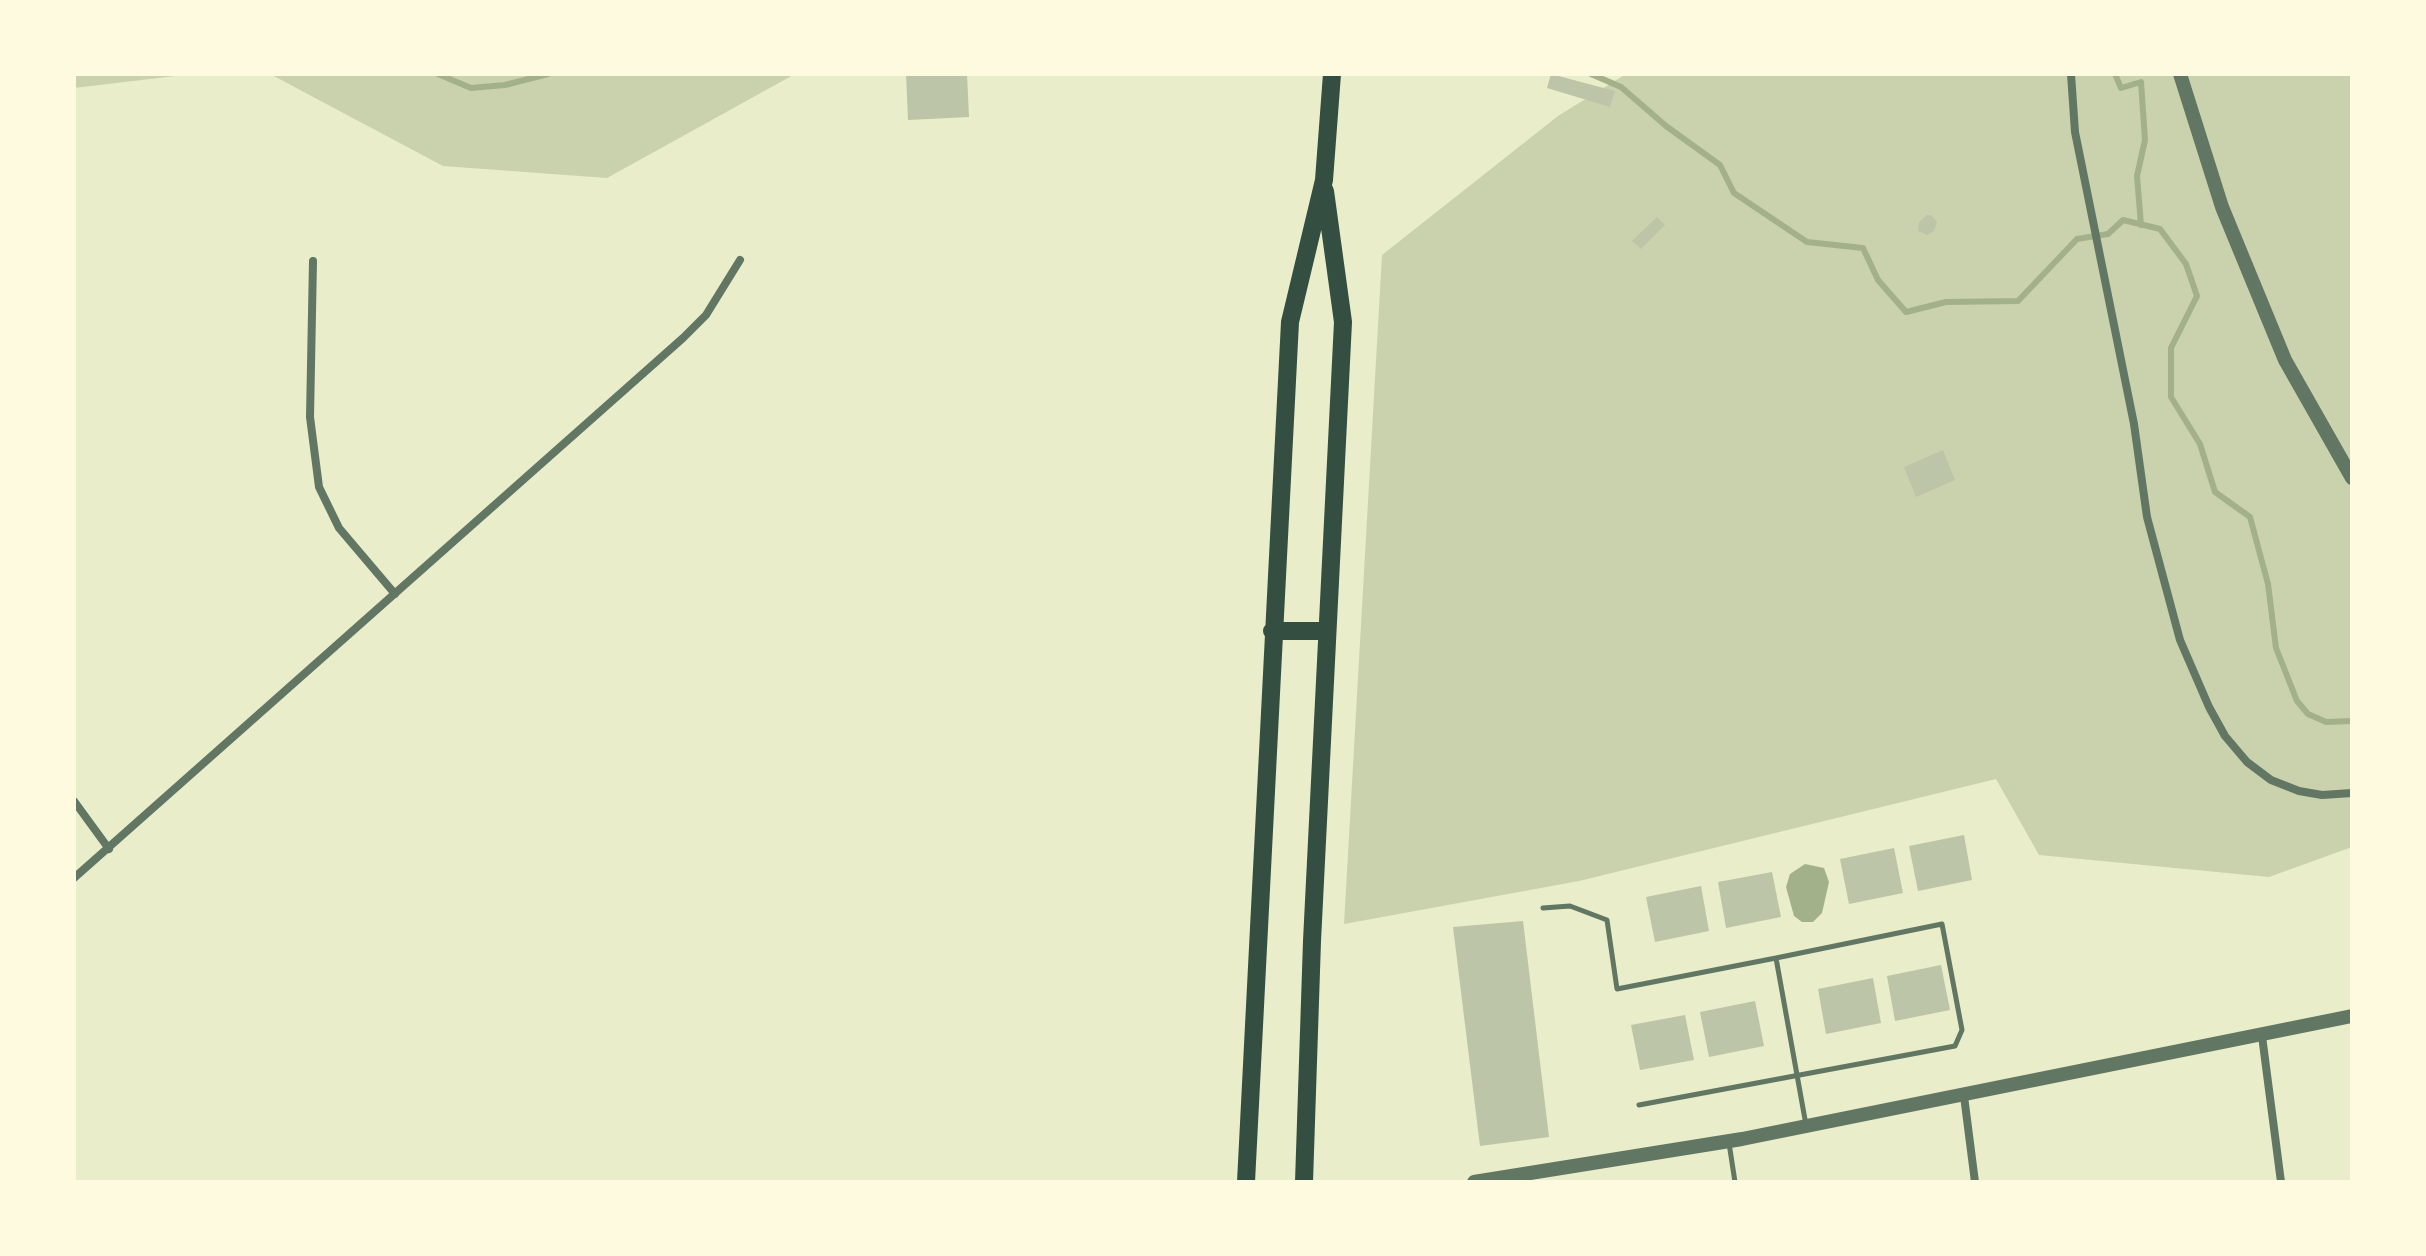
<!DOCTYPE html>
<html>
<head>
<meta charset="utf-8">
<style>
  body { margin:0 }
  #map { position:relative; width:2426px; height:1256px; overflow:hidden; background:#e9edc9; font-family:Quicksand,sans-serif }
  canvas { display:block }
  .frame { position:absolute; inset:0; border:76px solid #fefae0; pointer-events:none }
</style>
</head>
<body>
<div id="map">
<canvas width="2426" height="1256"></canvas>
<div class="frame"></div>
</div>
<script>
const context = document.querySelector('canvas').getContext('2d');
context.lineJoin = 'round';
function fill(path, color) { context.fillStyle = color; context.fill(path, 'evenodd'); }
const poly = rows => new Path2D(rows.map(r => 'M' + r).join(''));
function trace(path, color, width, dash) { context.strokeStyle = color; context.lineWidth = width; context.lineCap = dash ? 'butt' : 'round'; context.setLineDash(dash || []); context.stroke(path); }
fill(poly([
  [74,74,192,74,74,88],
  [270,74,795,74,607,178,443,166],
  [1626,74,2352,74,2352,847,2269,877,2039,855,1996,779,1579,881,1344,924,1382,255,1558,116]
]), '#cad2ad');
fill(poly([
  [1805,864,1824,868,1829,882,1822,913,1813,922,1802,922,1794,916,1786,887,1790,874]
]), '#a3b18a');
trace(poly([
  [438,74,471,88,505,85,548,74],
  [1591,74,1621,87,1666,126,1720,165,1734,193,1807,242,1863,248,1878,280,1906,312,1946,302,2018,301,2077,239,2108,234,2123,220,2160,229,2186,264,2197,296,2171,348,2171,397,2200,444,2215,492,2250,517,2268,584,2276,648,2297,701,2308,714,2326,722,2352,721],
  [2115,74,2121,88,2141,82,2145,140,2137,176,2141,225]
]), '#a3b18a', 6);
fill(poly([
  [906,74,967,74,969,117,908,120],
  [1551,74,1615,91,1610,107,1547,88],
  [1927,215,1931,215,1937,222,1934,231,1927,235,1918,231,1919,222],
  [1657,217,1665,225,1641,249,1632,241],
  [1943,450,1955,480,1916,497,1904,467],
  [1964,835,1972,880,1918,891,1909,846],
  [1894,848,1903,893,1849,904,1840,859],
  [1772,872,1781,917,1726,928,1718,882],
  [1701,886,1709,931,1655,942,1646,897],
  [1523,921,1549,1137,1480,1146,1453,927],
  [1941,965,1950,1010,1895,1021,1887,976],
  [1873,978,1881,1023,1826,1034,1818,989],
  [1755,1001,1764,1046,1709,1057,1700,1012],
  [1685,1015,1694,1060,1640,1070,1631,1025]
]), '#bcc5a7');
trace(poly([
  [1543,908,1570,906,1607,920,1617,989,1776,958,1806,1125],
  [1639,1105,1955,1046,1962,1030,1942,924,1776,958],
  [1729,1143,1735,1182]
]), '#617663', 5);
trace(poly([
  [2071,74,2075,132,2134,424,2147,517,2180,640,2209,707,2225,736,2247,762,2271,780,2299,791,2322,795,2352,793],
  [313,261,310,417,319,487,339,528,395,594],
  [74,801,109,849],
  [74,878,683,338,706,315,740,260],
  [2262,1036,2281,1182],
  [1964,1096,1975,1182]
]), '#617663', 8);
trace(poly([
  [2180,74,2222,207,2285,360,2352,478],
  [1474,1182,1742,1139,2352,1016]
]), '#617663', 14);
trace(poly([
  [1272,631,1327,631],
  [1246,1182,1290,322,1324,180,1332,74],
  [1304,1182,1312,941,1343,322,1325,191]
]), '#344e41', 18);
</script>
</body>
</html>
